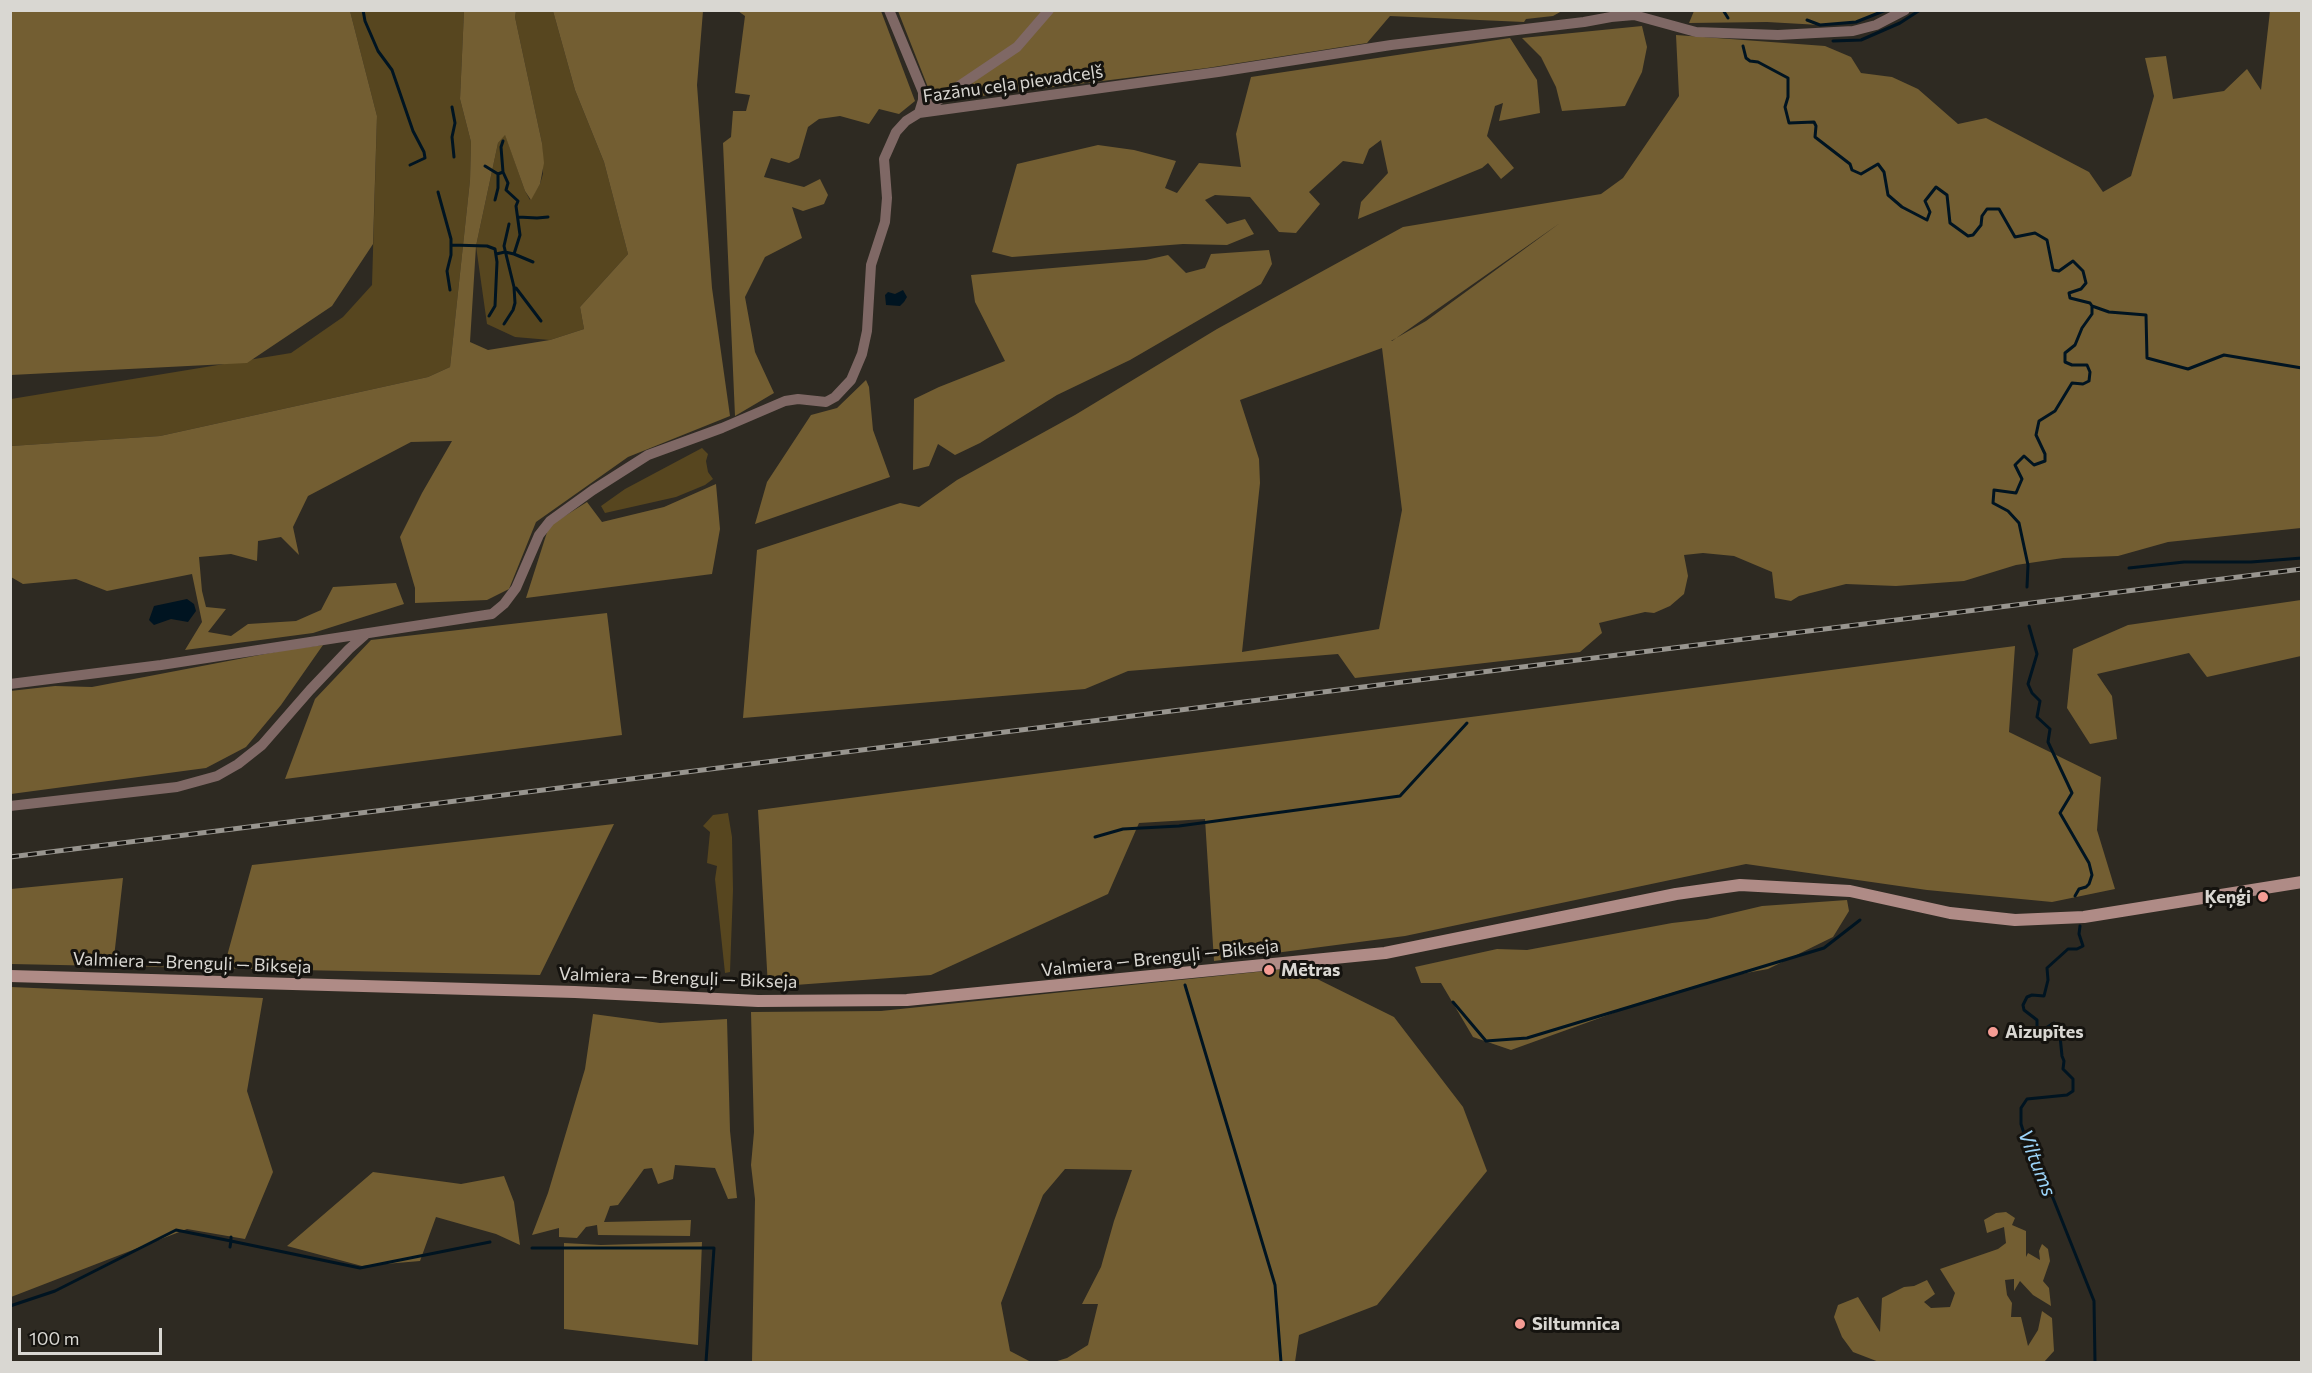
<!DOCTYPE html>
<html>
<head>
<meta charset="utf-8">
<style>
  body { margin:0 }
  #map { position:relative; width:2312px; height:1373px; overflow:hidden; background:#2e2a22; font-family:Commissioner,sans-serif }
  canvas { display:block }
  .frame { position:absolute; inset:0; border:12px solid #d9d7d2; pointer-events:none }
  .scale { position:absolute; left:18px; top:1328px; width:144px; height:27px; box-sizing:border-box; border:3px solid #d9d7d2; border-top:0; padding-left:8px; font-size:18px; line-height:21px; white-space:nowrap; color:#d9d7d2; -webkit-text-stroke:4px #15130f; paint-order:stroke }
</style>
</head>
<body>
<div id="map">
<canvas width="2312" height="1373"></canvas>
<div class="frame"></div>
<div class="scale">100 m</div>
</div>
<script>
const context = document.querySelector('canvas').getContext('2d');
context.lineJoin = 'round';
function fill(path, color) { context.fillStyle = color; context.fill(path, 'evenodd'); }
const poly = rows => new Path2D(rows.map(r => 'M' + r).join(''));
function trace(path, color, width, dash) { context.strokeStyle = color; context.lineWidth = width; context.lineCap = dash ? 'butt' : 'round'; context.setLineDash(dash || []); context.stroke(path); }
function label(font, color, halo, rows, align = 'center') {
  context.font = font + ' Commissioner,sans-serif'; context.lineWidth = 6; context.setLineDash([]); context.textBaseline = 'middle'; context.strokeStyle = halo; context.fillStyle = color; for (const [text, x, y, turn = 0] of rows) {
    context.save(); context.translate(x, y); context.rotate((+turn || 0) * Math.PI / 180); context.textAlign = isNaN(turn) ? turn : align; if (halo) context.strokeText(text, 0, 0); context.fillText(text, 0, 0); context.restore();
  }
}
fill(poly([
  [350,11,464,11,460,99,471,142,470,180,450,367,428,377,160,436,11,446,11,399,291,353,343,317,372,285,377,116],
  [516,11,553,11,575,90,604,162,628,254,580,307,584,329,550,340,515,337,487,324,476,246,498,143,505,134,525,191,530,200,540,184,543,174,542,143,515,17],
  [702,448,708,454,706,461,708,472,713,479,705,485,676,497,605,513,601,506,625,489],
  [728,813,732,837,733,890,730,972,725,973,715,879,717,866,707,863,710,832,703,826,713,815]
]), '#57461f');
fill(poly([
  [11,10,350,11,377,116,373,244,332,306,247,363,11,375],
  [464,11,516,11,515,17,542,143,544,163,540,184,531,200,525,191,505,135,498,143,476,246,470,342,488,350,550,340,584,329,580,307,628,254,604,162,575,90,553,11,703,11,697,85,712,288,730,416,628,457,536,522,509,589,487,600,415,603,415,588,400,537,422,493,452,441,411,442,308,496,293,527,299,555,281,537,258,541,257,561,231,554,199,557,202,591,206,607,226,609,208,632,231,636,248,624,296,621,321,610,333,587,396,583,404,604,313,633,185,650,202,622,192,574,107,591,76,579,23,584,11,577,11,446,160,436,428,377,450,367,470,180,471,142,460,99],
  [738,11,881,11,915,101,899,114,879,109,869,124,840,116,819,119,808,127,799,158,789,163,771,158,764,177,804,187,820,179,828,195,824,204,803,211,792,207,802,238,765,257,745,297,755,352,774,393,735,416,723,143,731,137,733,111,746,111,750,95,735,93,745,16],
  [898,11,1043,11,1014,46,938,99,931,95],
  [1054,11,1562,11,1553,16,1526,19,1524,22,1390,16,1367,43,1207,68,949,100,1019,48],
  [1694,11,1694,10,1886,11,1856,22,1820,25,1767,22,1689,23],
  [2270,11,2301,11,2301,528,2168,542,2118,556,2063,558,2016,565,1964,581,1896,586,1846,584,1799,596,1791,601,1775,598,1772,572,1734,556,1703,553,1684,555,1688,576,1684,594,1670,606,1654,613,1645,612,1599,623,1602,633,1580,652,1355,678,1338,654,1128,671,1085,689,743,718,757,550,900,503,919,507,957,480,1075,415,1217,329,1403,227,1601,194,1623,178,1679,96,1676,35,1825,46,1851,57,1861,73,1892,77,1918,89,1958,124,1986,118,2089,172,2103,192,2131,176,2154,96,2145,58,2166,56,2173,99,2224,91,2247,69,2261,90],
  [1560,223,1426,321,1391,341,1392,341],
  [1382,348,1402,510,1379,629,1242,652,1260,483,1259,459,1240,400],
  [1642,26,1647,47,1642,72,1625,106,1562,111,1556,87,1541,57,1522,38],
  [1510,38,1537,80,1540,113,1499,121,1503,103,1495,106,1487,136,1514,168,1501,179,1488,163,1482,168,1358,219,1361,202,1388,173,1381,140,1369,149,1363,164,1343,161,1309,192,1320,204,1296,233,1279,232,1250,197,1215,195,1205,200,1227,224,1245,219,1254,234,1227,245,1183,244,1012,257,992,252,1017,164,1098,145,1134,150,1176,161,1165,188,1177,193,1199,163,1241,167,1236,134,1251,77],
  [1269,250,1272,264,1261,284,1130,360,1057,395,980,443,955,455,938,444,929,466,913,470,914,399,939,387,1005,361,975,302,971,275,1146,260,1168,255,1186,273,1205,268,1211,254],
  [866,380,869,387,873,430,890,477,755,524,767,482,811,415,837,408],
  [716,484,720,529,712,574,526,598,549,526,587,502,602,522,664,507],
  [2301,600,2301,656,2207,677,2189,653,2097,674,2112,696,2117,739,2090,744,2067,708,2073,649,2128,625],
  [607,613,622,735,285,779,315,699,371,640],
  [323,645,281,705,246,747,206,768,11,794,10,691,55,686,92,687,291,649],
  [2015,646,2009,732,2101,777,2097,830,2115,889,2052,902,1927,890,1746,864,1405,936,1214,961,1205,819,1139,823,1108,894,931,975,768,987,758,810],
  [614,824,540,975,11,964,11,889,123,878,113,966,224,967,252,865],
  [1847,900,1849,911,1833,937,1768,969,1730,976,1658,997,1511,1050,1473,1037,1441,983,1421,983,1415,967,1497,949,1527,950,1672,923,1707,919,1762,906],
  [1295,968,1394,1017,1463,1107,1487,1171,1377,1305,1299,1335,1295,1362,1054,1362,1067,1358,1088,1345,1098,1304,1082,1304,1101,1267,1114,1221,1132,1170,1065,1169,1043,1195,1001,1303,1010,1351,1031,1362,752,1362,755,1199,751,1165,754,1132,751,1012,881,1011],
  [11,987,263,998,247,1091,273,1172,245,1239,187,1229,11,1297],
  [593,1014,660,1023,727,1019,730,1131,737,1198,728,1199,715,1168,675,1165,673,1179,658,1184,652,1168,644,1169,618,1205,610,1206,604,1222,691,1220,690,1236,598,1235,597,1225,586,1227,577,1238,559,1237,559,1228,532,1235,548,1193,585,1069],
  [373,1172,461,1184,504,1176,514,1202,520,1245,496,1234,436,1217,420,1261,362,1266,287,1246],
  [2006,1212,2015,1218,2012,1225,2026,1231,2026,1257,2028,1253,2040,1260,2039,1251,2042,1244,2048,1249,2050,1261,2043,1281,2049,1288,2051,1306,2033,1295,2020,1281,2014,1291,2014,1279,2005,1280,2007,1295,2012,1303,2011,1317,2021,1317,2028,1346,2038,1330,2042,1311,2052,1318,2054,1351,2044,1362,1879,1362,1853,1352,1842,1337,1834,1317,1838,1305,1858,1297,1880,1332,1882,1298,1904,1287,1914,1286,1927,1280,1935,1294,1924,1302,1931,1308,1950,1307,1955,1293,1940,1269,1998,1249,2006,1243,2004,1227,1987,1233,1984,1220,1996,1213],
  [702,1242,698,1345,564,1329,564,1243,601,1245]
]), '#735e32');
fill(poly([
  [903,290,907,297,904,302,900,306,886,305,885,295,888,292,895,294],
  [187,599,194,604,196,611,188,622,171,619,154,625,149,620,154,606]
]), '#001421');
trace(poly([
  [363,10,365,21,378,51,392,70,413,131,424,152,425,158,410,165],
  [1723,10,1728,18],
  [1807,20,1820,25,1856,22,1886,10],
  [1833,41,1861,40,1900,23,1920,10],
  [1743,46,1746,58,1750,61,1758,62,1788,78,1788,97,1785,107,1789,123,1814,122,1816,126,1815,137,1850,164,1852,170,1861,174,1878,164,1884,172,1888,195,1902,207,1927,220,1930,212,1925,201,1936,187,1947,195,1950,223,1968,236,1973,235,1981,225,1982,216,1987,209,1999,209,2015,237,2035,233,2047,240,2053,270,2059,271,2073,261,2083,271,2086,283,2081,289,2069,293,2070,298,2090,303,2092,306,2092,314,2082,328,2075,345,2065,353,2065,362,2072,365,2087,365,2090,372,2089,381,2083,384,2072,383,2055,411,2039,421,2036,435,2045,454,2045,461,2034,465,2024,456,2015,465,2022,479,2016,493,1994,490,1993,503,2008,511,2019,523,2028,565,2027,587],
  [452,107,455,123,452,137,454,157],
  [503,141,501,147,503,172,508,183,506,190,518,201,516,206,520,235,514,254],
  [485,166,498,174,503,172],
  [438,192,451,239,451,255,447,271,450,290],
  [495,200,498,188,498,174],
  [518,217,537,218,548,217],
  [451,245,487,246,495,249,497,262,495,306,489,316],
  [496,254,505,252,514,254,533,262],
  [516,288,541,321],
  [2092,306,2109,312,2146,315,2147,358,2188,369,2224,355,2302,368],
  [504,324,513,310,515,303,514,287,504,246,509,224],
  [2129,568,2184,562,2251,562,2302,558],
  [2029,626,2037,654,2028,684,2032,693,2040,701,2037,717,2050,729,2048,742,2072,793,2060,813,2089,863,2092,875,2089,884,2086,887,2079,889,2075,896],
  [1095,837,1123,829,1179,826,1400,796,1467,723],
  [2080,926,2079,934,2083,946,2077,949,2068,949,2047,968,2048,980,2044,996,2032,995,2027,997,2023,1005,2024,1010,2037,1020,2037,1027,2044,1029,2054,1023,2059,1026,2062,1056,2064,1061,2063,1069,2073,1079,2073,1091,2067,1095,2027,1099,2021,1108,2021,1124,2030,1152,2043,1173,2094,1301,2095,1362],
  [1185,985,1275,1285,1281,1362],
  [1453,1002,1486,1041,1527,1038,1824,948,1860,920],
  [231,1237,231,1241,360,1268,490,1242],
  [532,1248,714,1248,706,1362],
  [10,1306,55,1291,176,1230,231,1241,230,1247]
]), '#001421', 3);
trace(poly([
  [889,10,923,92,923,100,919,113],
  [922,111,1017,47,1049,10],
  [10,684,161,665,492,614,504,604,516,588,539,535,550,521,593,490,648,455,722,428,785,401,798,399,826,402,835,397,851,380,862,354,867,331,871,265,885,222,887,198,884,159,896,132,906,121,919,113,1218,72,1391,45,1584,22,1611,17,1634,15,1696,32,1778,35,1853,31,1876,25,1905,10],
  [10,806,177,787,217,776,238,764,262,745,310,690,349,649,366,634]
]), '#7f6865', 10);
trace(poly([
  [10,976,575,992,758,1001,907,1000,1385,953,1676,894,1740,885,1850,891,1950,913,2015,920,2084,917,2302,882]
]), '#af8b86', 12);
const rail = poly([
  [10,857,2302,569]
]);
trace(rail, '#98958f', 5);
trace(rail, '#15130f', 3, [9]);
for (const [x, y, r, color] of [
  [2263,897,6,"#f59c94"],
  [1269,970,6,"#f59c94"],
  [1993,1032,6,"#f59c94"],
  [1520,1324,6,"#f59c94"]
]) { const dot = new Path2D(); dot.arc(x, y, r, 0, 2 * Math.PI); context.fillStyle = color; context.fill(dot); trace(dot, '#15130f', 2); }
label('18px', '#d9d7d2', '#15130f', [
  ["Fazānu ceļa pievadceļš",1013,84,-8],
  ["Valmiera — Brenguļi — Bikseja",1160,958,-6],
  ["Valmiera — Brenguļi — Bikseja",192,963,2],
  ["Valmiera — Brenguļi — Bikseja",678,978,2]
]);
label('bold 18px', '#d9d7d2', '#15130f', [
  ["Ķeņģi",2251,897,"right"],
  ["Mētras",1281,970],
  ["Aizupītes",2005,1032],
  ["Siltumnīca",1532,1324]
], 'left');
label('italic 20px', '#9cd4f9', '#15130f', [
  ["Viltums",2037,1163,68]
]);
</script>
</body>
</html>
